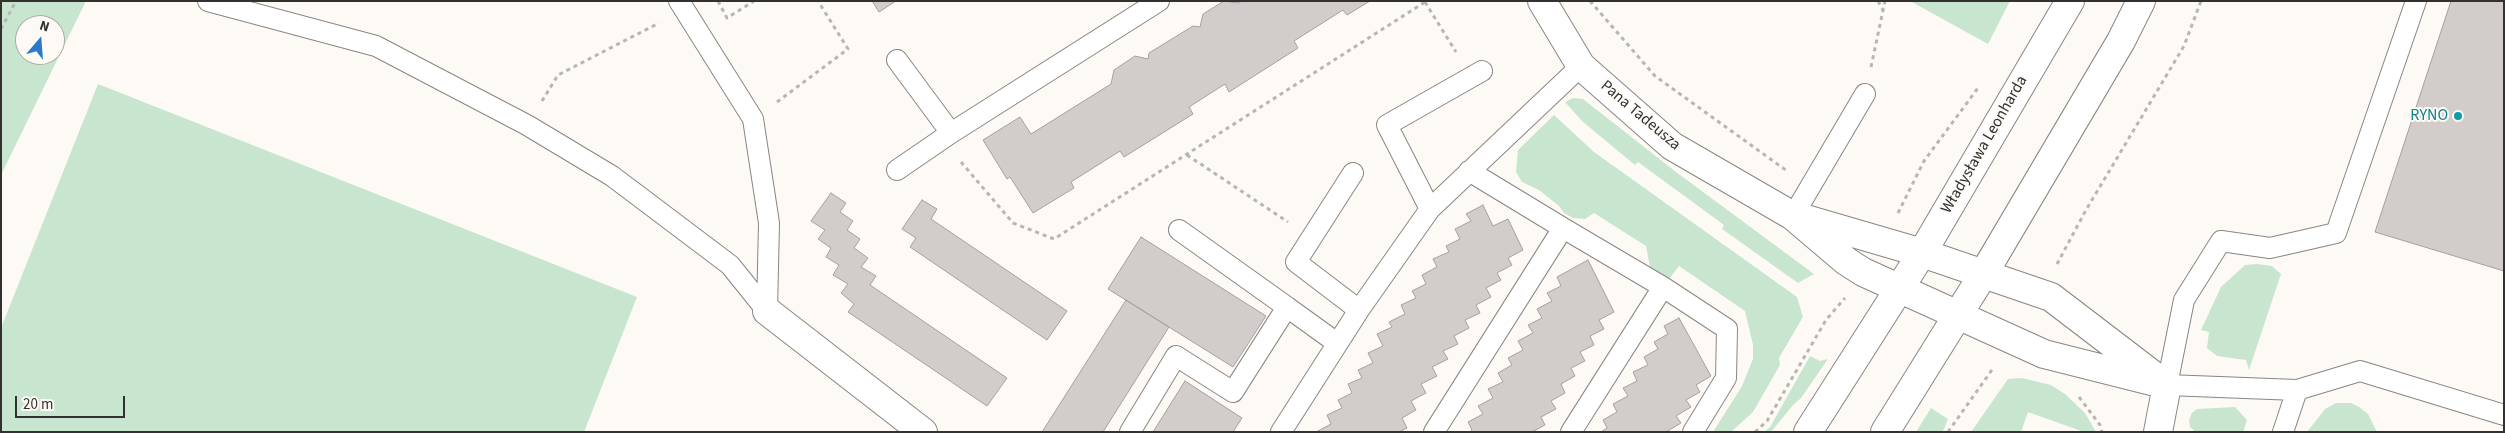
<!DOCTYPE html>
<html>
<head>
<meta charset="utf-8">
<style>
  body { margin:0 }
  #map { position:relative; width:2505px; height:433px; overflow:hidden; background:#fdfaf6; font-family:"Source Sans 3",sans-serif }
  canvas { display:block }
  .frame { position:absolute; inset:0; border:2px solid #32312f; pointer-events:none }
  .north { position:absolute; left:15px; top:15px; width:50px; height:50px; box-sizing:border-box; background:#fdfaf6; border:1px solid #acaaa6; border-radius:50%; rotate:18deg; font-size:14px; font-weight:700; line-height:20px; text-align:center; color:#32312f }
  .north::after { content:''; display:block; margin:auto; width:18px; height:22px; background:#297bca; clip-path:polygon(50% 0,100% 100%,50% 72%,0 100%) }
  .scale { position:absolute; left:15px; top:396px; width:110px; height:22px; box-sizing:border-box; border:2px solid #32312f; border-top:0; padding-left:6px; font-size:15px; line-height:18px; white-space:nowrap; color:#32312f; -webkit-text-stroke:4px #fdfaf6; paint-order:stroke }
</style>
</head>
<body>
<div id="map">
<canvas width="2505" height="433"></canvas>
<div class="frame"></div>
<div class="north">N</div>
<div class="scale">20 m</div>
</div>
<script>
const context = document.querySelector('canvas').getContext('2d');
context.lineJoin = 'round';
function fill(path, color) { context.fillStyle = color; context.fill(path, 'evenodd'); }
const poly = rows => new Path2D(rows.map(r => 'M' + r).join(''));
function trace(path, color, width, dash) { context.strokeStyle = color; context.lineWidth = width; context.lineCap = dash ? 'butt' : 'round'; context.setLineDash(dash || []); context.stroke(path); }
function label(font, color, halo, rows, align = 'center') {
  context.font = font + ' "Source Sans 3",sans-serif'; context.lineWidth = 4; context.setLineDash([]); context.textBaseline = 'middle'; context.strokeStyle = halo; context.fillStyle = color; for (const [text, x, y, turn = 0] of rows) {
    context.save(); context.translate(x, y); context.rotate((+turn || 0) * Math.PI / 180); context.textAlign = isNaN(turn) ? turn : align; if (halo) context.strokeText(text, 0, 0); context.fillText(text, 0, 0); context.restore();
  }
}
fill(poly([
  [1,1,86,1,1,175],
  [25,25,55,25,55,55,25,55],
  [1910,1,2010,1,1988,44],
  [98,84,637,297,584,432,1,432,1,328],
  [1573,98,1583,99,1676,172,1814,274,1798,283,1722,229,1724,225,1638,162,1635,165,1583,122,1565,102],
  [1554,115,1594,152,1797,297,1803,317,1779,358,1780,365,1753,412,1731,432,1713,432,1742,386,1753,359,1753,345,1745,311,1679,266,1669,279,1650,267,1646,246,1594,213,1585,219,1573,218,1564,213,1559,206,1539,190,1522,182,1516,172,1518,150],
  [2257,264,2272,266,2281,274,2249,370,2246,360,2217,356,2207,348,2209,332,2201,330,2221,287,2245,265],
  [1810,356,1820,361,1828,359,1801,398,1793,405,1771,432,1764,432,1770,427],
  [2022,378,2051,385,2065,394,2085,413,2096,432,2084,432,2028,412,2021,432,1971,432,2008,379],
  [2336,403,2351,403,2359,407,2368,414,2377,432,2307,432,2325,409],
  [2235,407,2247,420,2243,432,2196,432,2190,427,2189,420,2192,413,2197,409],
  [1931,408,1948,419,1944,429,1942,432,1916,432]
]), '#c8e5cf');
const building = poly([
  [872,1,896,1,879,12,872,1],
  [1224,1,1238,3,1242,1,1370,1,1347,15,1343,10,1294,41,1298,48,1229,92,1225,84,1189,107,1193,114,1124,157,1120,151,1071,182,1074,188,1033,213,1010,177,1007,179,983,140,1020,117,1031,134,1111,84,1114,70,1135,56,1148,59,1149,53,1193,26,1200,27,1203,14,1224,1],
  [2451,1,2504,1,2504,271,2375,232,2451,1],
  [831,193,846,203,840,212,853,221,847,230,860,239,854,248,868,258,861,267,876,276,870,285,1007,378,987,406,848,312,854,304,841,293,848,284,833,275,839,265,826,257,831,248,818,239,825,230,811,221,831,193],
  [922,200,937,209,931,219,1067,311,1047,340,910,247,916,238,902,229,922,200],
  [1483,205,1493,226,1508,219,1523,250,1508,258,1512,265,1497,273,1501,280,1486,288,1491,297,1476,305,1480,313,1465,320,1469,328,1454,336,1458,344,1443,351,1448,359,1432,367,1437,376,1421,384,1426,393,1411,401,1416,410,1402,418,1407,428,1399,432,1316,432,1331,424,1327,415,1342,408,1338,400,1352,393,1348,384,1362,378,1358,370,1373,363,1368,353,1383,346,1377,334,1392,327,1389,322,1405,314,1401,305,1416,298,1412,291,1426,284,1422,275,1437,267,1433,259,1449,252,1446,246,1460,239,1455,229,1471,221,1466,214,1483,205],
  [1141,237,1266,316,1233,367,1108,289,1141,237],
  [1588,260,1614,312,1599,320,1604,329,1590,336,1594,345,1580,352,1585,361,1571,368,1575,376,1561,384,1565,393,1551,401,1556,409,1541,417,1545,425,1532,432,1470,432,1472,430,1468,422,1483,414,1478,406,1493,398,1488,389,1503,382,1498,373,1512,365,1508,358,1523,350,1518,341,1533,333,1528,325,1542,318,1537,309,1552,301,1547,293,1561,286,1557,277,1588,260],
  [1126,300,1169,327,1103,432,1042,432,1126,300],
  [1679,318,1711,376,1696,385,1700,392,1686,400,1691,407,1676,416,1681,423,1666,432,1601,432,1607,428,1603,420,1617,412,1613,404,1628,396,1623,388,1637,381,1633,372,1648,365,1644,357,1658,349,1654,342,1668,334,1664,326,1679,318],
  [1185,381,1242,418,1233,432,1153,432,1185,381]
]);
fill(building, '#d2cdcb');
trace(building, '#a4a09e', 1);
const lane = poly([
  [208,1,376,46,527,125,612,176,730,265,767,311],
  [679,1,753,119,769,223,767,311],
  [2416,1,2336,233,2270,248,2221,241,2184,300,2167,385,2297,390,2360,371,2504,415],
  [897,60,951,133,1159,1],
  [897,170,951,133],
  [1353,173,1296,262,1359,310,1430,209,1387,125,1482,71],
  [1430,209,1581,66],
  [1793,216,1865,94],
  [1563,228,1663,287,1571,432],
  [1663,287,1727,329,1726,378,1693,432],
  [1287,307,1337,343],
  [1130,432,1176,356,1233,392,1287,307,1179,230],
  [1281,432,1359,310],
  [1434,432,1563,228,1469,171],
  [2283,432,2297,390]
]);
const street = poly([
  [1542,1,1581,66,1672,146,1793,216,1846,261,1863,272,2044,354,2167,385],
  [1802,218,1922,253,2051,297,2157,378],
  [767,311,923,432],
  [2158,432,2167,385]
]);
const secondary = poly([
  [1808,432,1922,253,2070,1],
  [1885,432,1984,273,2121,41,2141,1]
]);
trace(lane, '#898683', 22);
trace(street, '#898683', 30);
trace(secondary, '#898683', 30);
trace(poly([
  [718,1,727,18,754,1],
  [1590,1,1655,76,1787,171],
  [1878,1,1883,10],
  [1425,2,1456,52],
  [1,29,16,1],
  [1871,67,1885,1],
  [542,101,558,75,659,23],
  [777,102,848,49,818,1],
  [1187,155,1288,222],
  [961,162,1013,223,1054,239,1425,2],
  [1898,213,1924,161,1978,88],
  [2057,264,2086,210,2184,46,2201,1],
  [2079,397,2100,425,2102,432],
  [1755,432,1767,421,1826,320,1845,298],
  [1948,432,1994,367]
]), '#b8b6b2', 3, [4, 4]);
trace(lane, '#fff', 20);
trace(street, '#fff', 28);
trace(secondary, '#fff', 28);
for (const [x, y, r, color] of [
  [2458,116,5,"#0f9aa8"]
]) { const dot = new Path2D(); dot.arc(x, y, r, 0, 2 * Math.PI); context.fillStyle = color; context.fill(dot); trace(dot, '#fdfaf6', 2); }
label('16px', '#32312f', '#fdfaf6', [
  ["Pana Tadeusza",1640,116,40],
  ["Władysława Leonharda",1985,145,-60]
]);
label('16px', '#0d838f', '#fdfaf6', [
  ["RYNO",2448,116]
], 'right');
</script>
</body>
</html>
